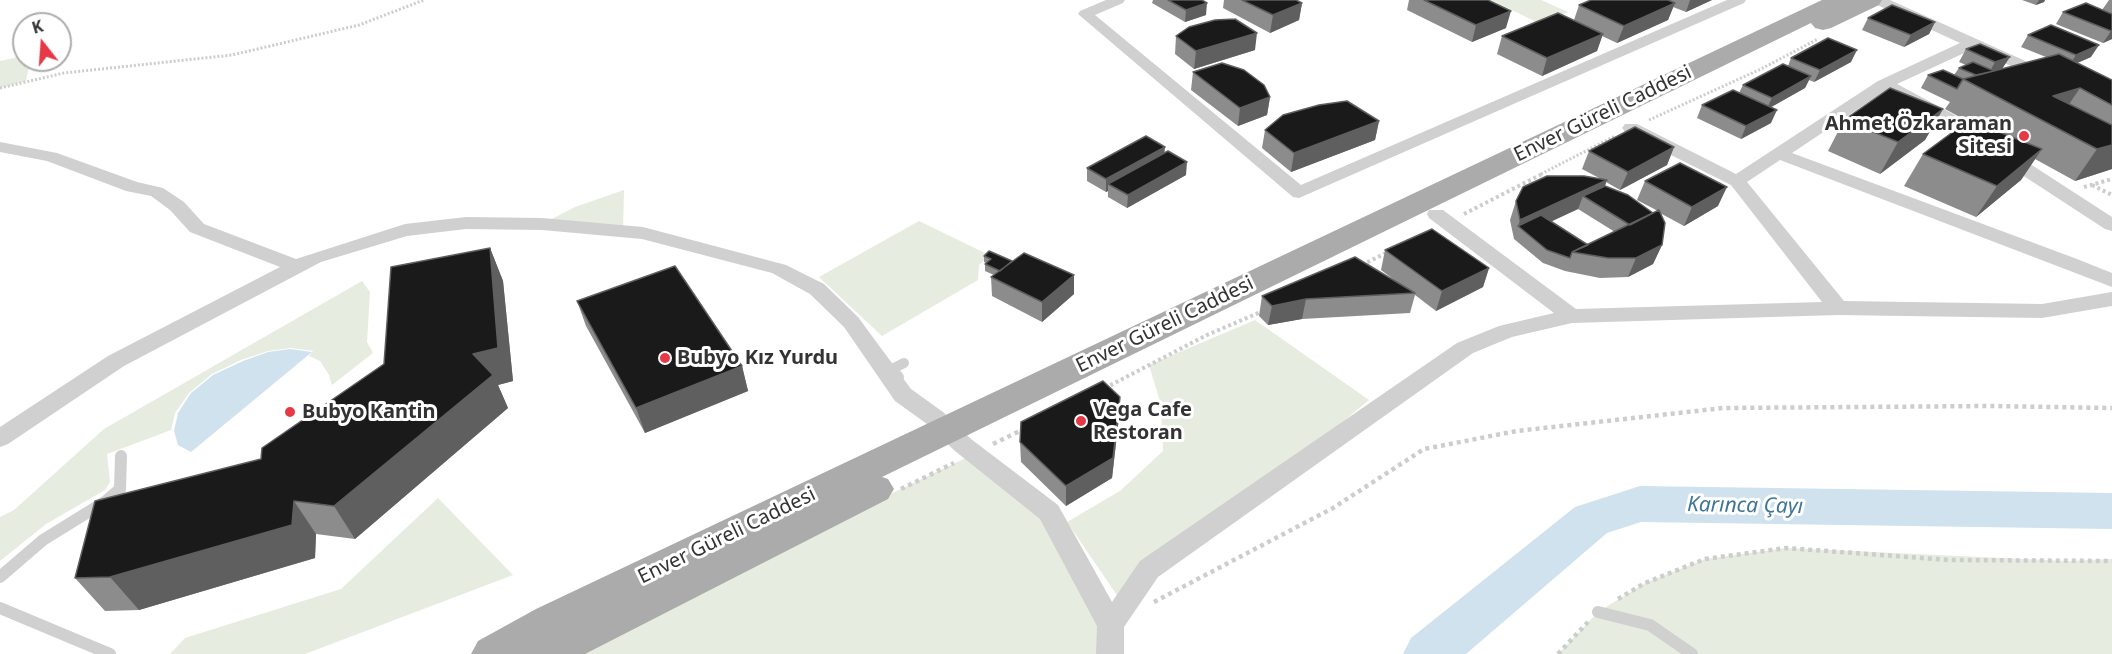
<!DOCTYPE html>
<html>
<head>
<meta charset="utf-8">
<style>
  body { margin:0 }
  #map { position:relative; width:2112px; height:654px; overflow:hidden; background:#fff; font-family:"Noto Sans",sans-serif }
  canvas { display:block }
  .north { position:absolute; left:12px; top:12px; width:60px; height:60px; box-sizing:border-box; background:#fff; border:2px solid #adadad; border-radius:50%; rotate:343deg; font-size:16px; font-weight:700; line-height:24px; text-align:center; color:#333 }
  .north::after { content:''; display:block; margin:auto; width:21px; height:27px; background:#e63946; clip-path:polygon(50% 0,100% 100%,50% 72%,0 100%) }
</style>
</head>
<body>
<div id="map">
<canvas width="2112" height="654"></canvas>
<div class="north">K</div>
</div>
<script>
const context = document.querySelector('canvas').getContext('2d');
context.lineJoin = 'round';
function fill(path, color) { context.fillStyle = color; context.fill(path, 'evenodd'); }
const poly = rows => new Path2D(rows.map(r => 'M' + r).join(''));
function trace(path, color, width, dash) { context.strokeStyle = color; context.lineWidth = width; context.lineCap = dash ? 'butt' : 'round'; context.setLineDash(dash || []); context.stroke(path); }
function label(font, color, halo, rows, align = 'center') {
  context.font = font + ' "Noto Sans",sans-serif'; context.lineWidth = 6; context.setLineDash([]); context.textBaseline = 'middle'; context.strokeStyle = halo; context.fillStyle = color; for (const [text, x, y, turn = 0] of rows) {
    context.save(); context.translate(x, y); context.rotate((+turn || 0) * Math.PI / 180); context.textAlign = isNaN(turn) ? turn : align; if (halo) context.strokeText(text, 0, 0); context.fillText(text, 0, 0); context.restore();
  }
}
fill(poly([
  [1491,0,1541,0,1568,12,1541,24],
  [24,56,24,60,30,60,26,81,0,88,0,61],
  [624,190,623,231,542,224,575,207],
  [919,221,989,255,979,265,978,280,882,336,819,277],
  [362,281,370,292,367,342,373,353,332,385,329,375,320,361,309,356,313,351,291,348,268,351,241,360,212,374,189,393,175,413,171,430,107,454,110,482,105,490,46,524,0,561,0,517,14,510,104,429],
  [1255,320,1369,400,1123,604,1067,522,1120,491,1163,451,1161,405,1149,365],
  [974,454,1049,512,1110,654,579,654,761,556],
  [438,498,513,575,305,654,170,654,185,638,341,589],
  [1786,548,2067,561,2112,559,2112,654,1558,654,1598,612,1645,583,1705,559]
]), '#e6ecdf');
fill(poly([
  [290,349,312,352,191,452,178,445,174,431,178,413,191,393,213,375,243,361,268,352]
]), '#cfe2ee');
fill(poly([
  [1640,486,2112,493,2112,529,1641,522,1607,533,1466,654,1403,654,1411,638,1575,507,1640,486]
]), '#cfe2ee');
trace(poly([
  [0,88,64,73,232,55,359,25,424,0],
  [1649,120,1761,69,1818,39],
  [1541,174,1615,136]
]), '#cdcdcd', 3, [2, 2]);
trace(poly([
  [2092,185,2112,195],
  [2084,187,2112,179],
  [1464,214,1544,173],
  [1362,265,1388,252],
  [1105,388,1207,335,1263,311]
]), '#cdcdcd', 4, [3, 3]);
trace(poly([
  [993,444,1024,429],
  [901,489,954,463],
  [1618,599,1645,583,1705,559,1786,548,1949,560,2112,561],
  [1154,602,1333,508,1424,449,1517,431,1723,408,1991,406,2112,408],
  [1558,654,1588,622]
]), '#cdcdcd', 4.5, [4, 4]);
trace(poly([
  [899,377,892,369,904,363]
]), '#d0d0d0', 10);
trace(poly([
  [0,577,43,540,106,501,120,489,121,456],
  [0,608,110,654],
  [1598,612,1650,625,1692,654]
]), '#d0d0d0', 12);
fill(poly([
  [1106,0,1125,0,1123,3,1095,15,1301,185,1727,0,1746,0,1744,3,1299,198,1293,197,1078,14,1080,11,1106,0],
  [1871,0,1890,0,2052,73,2054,76,2052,79,2040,79,1973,49,1897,84,1953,114,2112,217,2112,231,2105,229,1941,122,1885,91,1792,153,2077,259,2112,273,2112,287,1780,160,1747,182,1844,301,2042,304,2112,292,2112,306,2042,318,1838,315,1572,323,1512,337,1473,353,1158,577,1124,627,1124,654,1096,654,1097,626,1040,519,955,451,927,424,895,401,844,327,810,294,772,273,642,239,542,230,466,229,407,236,321,262,124,366,8,444,0,447,0,427,108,356,280,267,190,232,170,210,151,196,126,191,47,161,0,152,0,142,57,153,137,182,163,188,184,202,204,224,296,259,405,224,466,217,542,218,643,227,786,265,824,284,858,317,911,389,943,412,971,439,1058,505,1112,602,1140,561,1457,343,1499,326,1554,313,1429,218,1427,214,1429,210,1443,210,1576,309,1822,302,1731,185,1625,132,1622,128,1625,124,1637,124,1736,174,1878,81,1960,43,1873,3,1871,0]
]), '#d0d0d0');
fill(poly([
  [1822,0,1882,0,1879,5,1831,28,1823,30,1815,28,1811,23,882,477,888,479,894,489,888,499,585,654,471,654,478,641,536,609,1822,0]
]), '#ababab');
fill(poly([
  [1153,0,1202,0,1206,15,1185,22,1152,3],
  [1224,0,1296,0,1302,3,1299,20,1270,33,1223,8],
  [1409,0,1488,0,1506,28,1472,42,1407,10],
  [1591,0,1712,0,1686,12,1673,7,1668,20,1617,43,1602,36,1597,51,1542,76,1497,54,1502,36,1574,20,1579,5],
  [2022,0,2045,0,2044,2,2036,5],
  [2109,0,2112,0,2112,39,2103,43,2056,24,2063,12,2102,10],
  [1868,18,1935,22,1929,34,1904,47,1862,30],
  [2028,35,2091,57,2077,63,2112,80,2112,169,2075,181,2035,159,2021,180,1976,217,1904,186,1923,154,1967,121,1945,109,1950,102,1921,88,1928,75,1954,75,1959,68,1966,65,1959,62,1966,49,1980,44,2002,69,2046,57,2021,47],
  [1176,36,1255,50,1194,69,1175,54],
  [1791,58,1851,62,1814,82,1809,80,1805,88,1771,107,1771,123,1741,139,1697,118,1702,105,1739,93,1743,85,1788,66],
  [1193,72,1270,97,1267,115,1238,126,1191,90],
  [1943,109,1925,140,1880,174,1828,151,1844,120],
  [1379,121,1375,140,1291,172,1262,148,1265,130],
  [1674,147,1667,165,1620,190,1606,182,1605,186,1653,213,1658,211,1637,200,1645,181,1718,206,1684,226,1660,213,1662,245,1653,264,1628,277,1600,278,1565,271,1543,263,1514,239,1510,220,1516,201,1601,179,1582,169,1589,151],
  [1578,209,1615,232,1588,245,1551,221],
  [1165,153,1186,175,1127,208,1108,197,1108,191,1106,192,1087,181,1087,168],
  [490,248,503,281,513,381,498,385,508,408,355,539,316,534,315,558,139,610,105,611,75,578,261,459,384,364],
  [1385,250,1489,268,1483,287,1436,311,1415,295,1410,313,1302,319,1268,325,1259,316,1262,296,1405,288,1381,270],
  [984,256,1074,294,1042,322,992,296,991,277,994,275,985,271,985,264,986,263,984,262],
  [577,301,742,366,748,391,645,433,586,326],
  [1120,397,1119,417,1112,478,1066,506,1021,462,1020,442]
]), '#8c8c8c');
fill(poly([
  [1690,0,1712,0,1686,12],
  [2039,0,2045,0,2044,2,2036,5],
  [1207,3,1206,15,1185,22,1186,10],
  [1302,3,1299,20,1270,33,1273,15],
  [1675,3,1668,20,1617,43,1624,26],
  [1511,11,1506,28,1472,42,1476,25],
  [1935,22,1929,34,1904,47,1911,35],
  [2112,30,2112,39,2103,43,2111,31],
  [1257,33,1255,50,1194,69,1196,51],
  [1603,34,1597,51,1542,76,1547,58],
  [2099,45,2091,57,2068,67,2076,55],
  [1857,50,1851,62,1814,82,1820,70],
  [2010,57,2002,69,1988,75,1995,62],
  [1811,76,1805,88,1766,110,1772,98],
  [2080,88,2059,119,2053,96],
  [1270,97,1267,115,1238,126,1240,108],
  [1943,109,1925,140,1880,174,1898,142],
  [1777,110,1771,123,1741,139,1746,126],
  [1379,121,1375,140,1291,172,1294,153],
  [2112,145,2112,169,2075,181,2097,149],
  [1165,147,1164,159,1108,184,1108,191,1106,192,1106,179],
  [1674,147,1667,165,1620,190,1628,172],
  [2042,149,2021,180,1976,217,1997,186],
  [1187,162,1186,175,1127,208,1128,195],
  [1607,180,1600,199,1583,196,1578,209,1527,233,1518,226,1514,239,1520,220],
  [1727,187,1718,206,1684,226,1692,207],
  [1662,245,1653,264,1628,277,1636,258],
  [490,248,503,281,513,381,498,385,508,408,355,539,334,506,473,354],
  [1489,268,1483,287,1436,311,1442,291],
  [1074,275,1074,294,1042,322,1042,302],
  [1306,299,1302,319,1268,325,1272,306],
  [742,366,748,391,645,433,636,408],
  [1120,397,1119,417,1112,478,1066,506,1066,486],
  [294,501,316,534,315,558,139,610,110,577]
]), '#5f5f5f');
const building = poly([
  [1168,0,1202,0,1207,3,1186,10,1168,0],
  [1242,0,1296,0,1302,3,1273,15,1242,0],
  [1424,0,1488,0,1511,11,1476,25,1424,0],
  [1591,0,1668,0,1675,3,1624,26,1579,5,1591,0],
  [2086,3,2112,14,2112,30,2111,31,2063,12,2086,3],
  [1892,5,1935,22,1911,35,1868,18,1892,5],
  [1558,13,1603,34,1547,58,1502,36,1558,13],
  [1235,19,1257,33,1196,51,1176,36,1189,27,1215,20,1235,19],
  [2051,25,2099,45,2076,55,2028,35,2051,25],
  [1828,38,1857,50,1820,70,1791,58,1828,38],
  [1980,44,2010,57,1995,62,1966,49,1980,44],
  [2059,54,2112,80,2112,105,2080,88,2053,96,2112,125,2112,145,2097,149,1963,79,2059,54],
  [1973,62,1994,71,1976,75,1959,68,1973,62],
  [1222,63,1244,70,1264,85,1270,97,1240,108,1193,72,1222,63],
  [1783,64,1811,76,1772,98,1743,85,1783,64],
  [1943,70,1963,79,1957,89,1928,75,1943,70],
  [1890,88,1943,109,1898,142,1844,120,1890,88],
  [1733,90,1777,110,1746,126,1702,105,1733,90],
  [1347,101,1379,121,1294,153,1265,130,1283,115,1319,105,1347,101],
  [1969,120,2042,149,1997,186,1923,154,1969,120],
  [1635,127,1674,147,1628,172,1589,151,1635,127],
  [1146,136,1165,147,1106,179,1087,168,1146,136],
  [1168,151,1187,162,1128,195,1108,184,1168,151],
  [1680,163,1727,187,1692,207,1645,181,1680,163],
  [1547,176,1584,176,1607,180,1520,220,1516,201,1523,187,1547,176],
  [1605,186,1628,195,1653,213,1630,225,1583,196,1605,186],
  [1659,210,1665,223,1662,245,1636,258,1608,258,1572,252,1659,210],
  [1541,215,1588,245,1572,252,1570,258,1547,250,1518,226,1541,215],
  [1432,229,1489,268,1442,291,1385,250,1432,229],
  [490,248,498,348,473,354,493,375,334,506,294,501,292,525,110,577,75,578,95,501,261,459,262,448,384,364,391,267,490,248],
  [989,251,1012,261,1000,271,985,264,991,259,984,256,989,251],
  [1024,253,1074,275,1042,302,991,277,1024,253],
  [1355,257,1415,293,1306,299,1272,306,1262,296,1355,257],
  [675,266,742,366,636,408,577,301,675,266],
  [1103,381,1120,397,1113,458,1066,486,1020,442,1021,422,1103,381]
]);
fill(building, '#1a1a1a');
trace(building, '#5f5f5f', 1.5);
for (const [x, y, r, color] of [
  [2024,136,6,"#e63946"],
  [665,358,6,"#e63946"],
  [290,412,6,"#e63946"],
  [1081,421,6,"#e63946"]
]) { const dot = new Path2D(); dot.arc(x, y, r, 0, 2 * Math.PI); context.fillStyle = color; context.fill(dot); trace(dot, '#fff', 2); }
label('20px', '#333', '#fff', [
  ["Enver Güreli Caddesi",1603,114,-26],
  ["Enver Güreli Caddesi",1165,325,-26],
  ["Enver Güreli Caddesi",727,536,-26]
]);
label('bold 20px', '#333', '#fff', [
  ["Ahmet Özkaraman",2012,124,"right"],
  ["Sitesi",2012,147,"right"],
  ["Bubyo Kız Yurdu",677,358],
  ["Vega Cafe",1093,410],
  ["Restoran",1093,433],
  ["Bubyo Kantin",302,412]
], 'left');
label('italic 21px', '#3f7597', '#fff', [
  ["Karınca Çayı",1745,506,1]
]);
</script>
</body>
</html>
